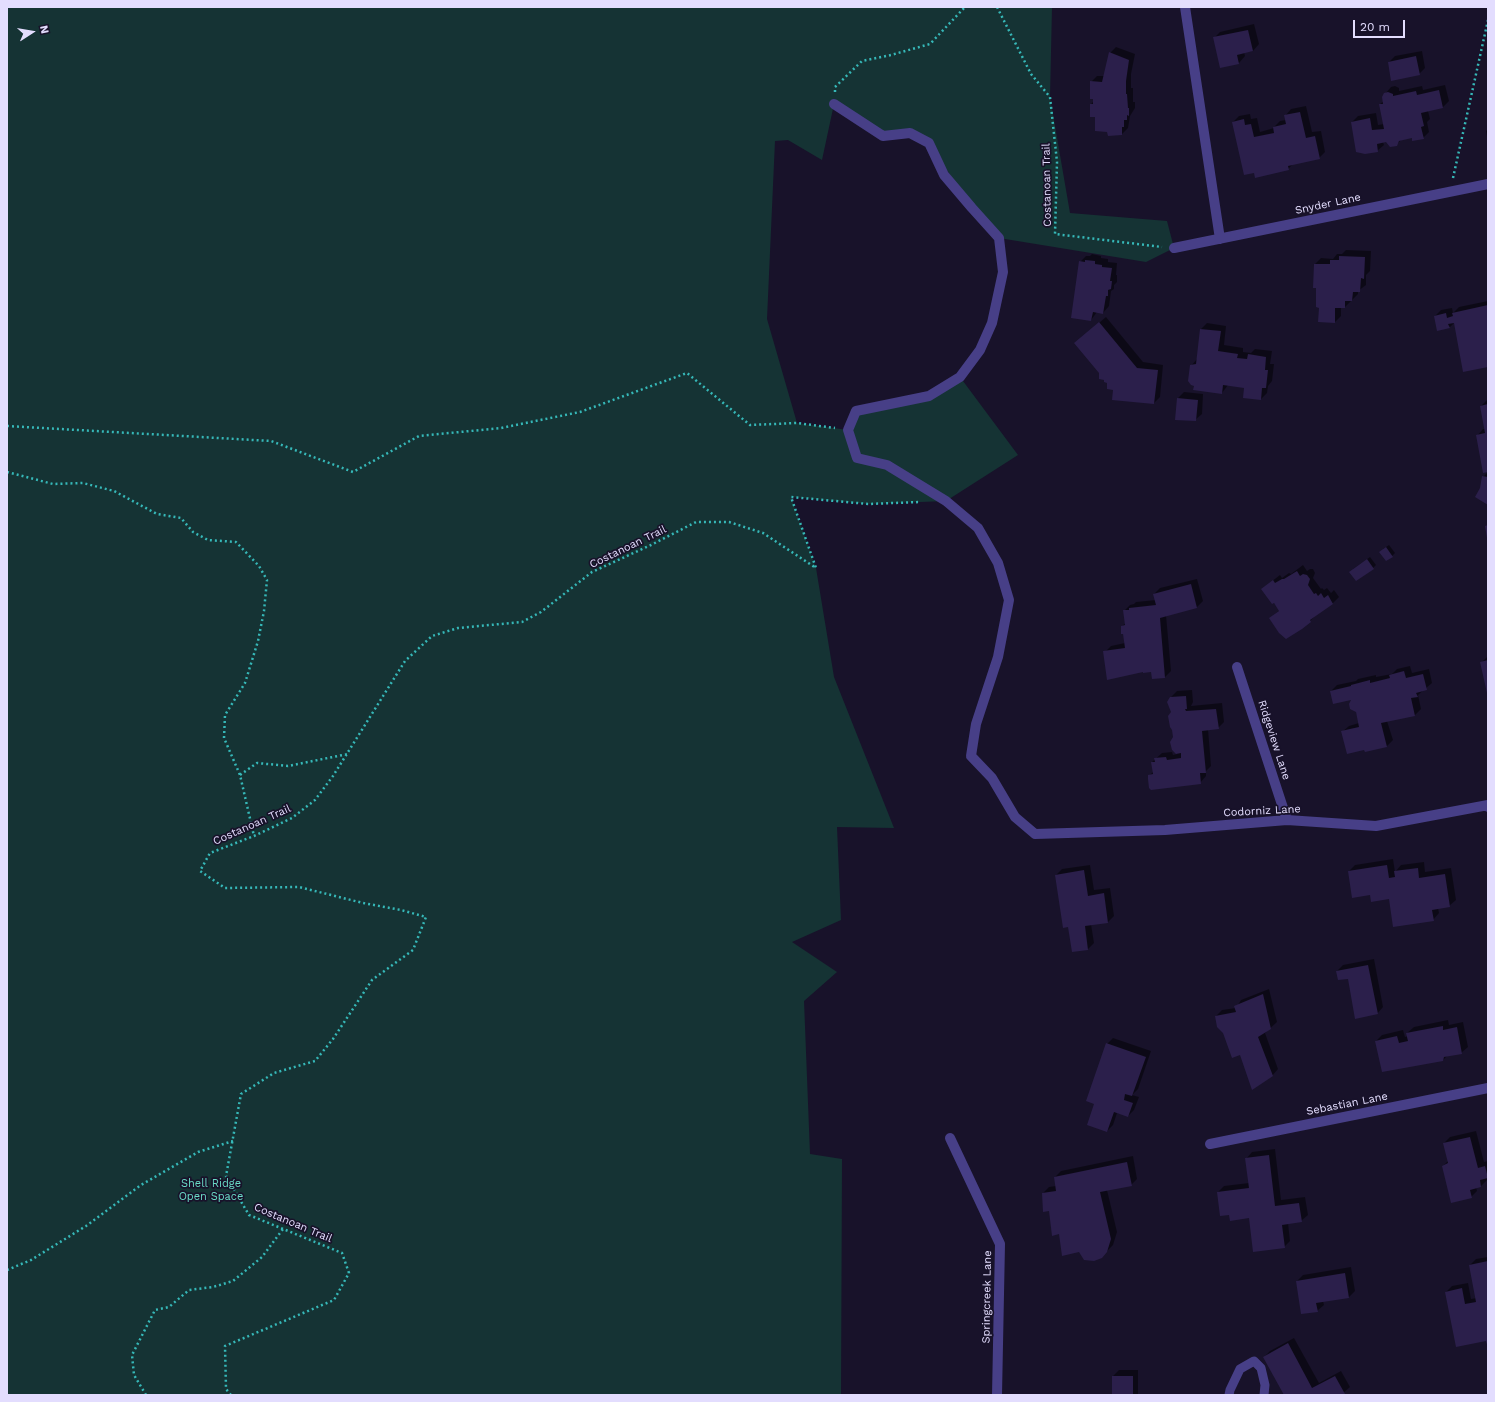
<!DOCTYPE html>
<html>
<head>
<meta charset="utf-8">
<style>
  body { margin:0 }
  #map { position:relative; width:1495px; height:1402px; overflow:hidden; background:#18122a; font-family:"Work Sans",sans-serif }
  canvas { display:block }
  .frame { position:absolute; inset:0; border:8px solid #e3ddfe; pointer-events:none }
  .north { position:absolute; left:12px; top:12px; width:40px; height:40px; -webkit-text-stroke:3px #18122a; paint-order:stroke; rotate:78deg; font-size:11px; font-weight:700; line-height:16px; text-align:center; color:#e3ddfe }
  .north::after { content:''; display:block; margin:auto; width:14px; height:18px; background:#e3ddfe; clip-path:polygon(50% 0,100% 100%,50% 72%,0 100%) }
  .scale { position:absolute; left:1353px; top:20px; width:52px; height:18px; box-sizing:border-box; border:2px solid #e3ddfe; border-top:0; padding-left:5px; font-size:12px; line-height:14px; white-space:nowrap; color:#e3ddfe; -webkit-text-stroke:3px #18122a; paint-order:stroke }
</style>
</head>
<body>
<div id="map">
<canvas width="1495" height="1402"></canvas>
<div class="frame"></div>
<div class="north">N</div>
<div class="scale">20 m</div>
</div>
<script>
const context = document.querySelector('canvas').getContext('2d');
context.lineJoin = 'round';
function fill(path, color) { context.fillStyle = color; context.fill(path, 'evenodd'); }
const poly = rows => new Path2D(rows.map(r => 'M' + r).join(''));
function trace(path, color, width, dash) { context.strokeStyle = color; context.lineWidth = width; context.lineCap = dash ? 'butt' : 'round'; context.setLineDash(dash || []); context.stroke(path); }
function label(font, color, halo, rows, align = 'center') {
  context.font = font + ' "Work Sans",sans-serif'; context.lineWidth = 3.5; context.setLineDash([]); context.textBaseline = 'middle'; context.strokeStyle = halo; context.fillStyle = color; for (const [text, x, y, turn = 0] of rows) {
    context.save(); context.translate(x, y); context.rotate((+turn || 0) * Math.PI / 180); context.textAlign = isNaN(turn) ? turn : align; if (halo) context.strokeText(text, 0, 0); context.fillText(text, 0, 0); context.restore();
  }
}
fill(poly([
  [7,7,1052,7,1050,97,1070,213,1167,221,1174,248,1146,262,999,238,972,208,929,143,910,133,883,136,834,104,822,160,788,140,775,141,767,319,797,423,848,430,856,411,929,396,960,377,1018,455,946,501,868,504,791,497,816,568,834,677,894,828,837,827,841,920,792,942,837,972,804,1001,810,1154,842,1159,841,1395,7,1395]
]), '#153334');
fill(poly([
  [1254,24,1259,44,1253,51,1244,52,1245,56,1239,63,1214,38,1220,32],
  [1116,47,1135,54,1131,74,1131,88,1133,88,1133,102,1135,102,1135,108,1130,116,1128,128,1122,134,1108,131,1096,116,1091,104,1094,101,1091,82,1097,76,1104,76,1110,53],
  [1422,51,1425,68,1419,74,1389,62,1395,56],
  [1445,85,1449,101,1443,107,1428,111,1430,119,1427,122,1429,132,1423,138,1413,137,1401,140,1396,145,1386,141,1383,142,1384,145,1377,151,1352,122,1358,116,1376,113,1378,125,1384,124,1380,104,1384,101,1385,94,1391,87,1395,86,1399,88,1399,91,1422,86,1423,90],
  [1306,106,1312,132,1321,131,1325,152,1319,158,1293,164,1288,169,1254,172,1233,122,1239,116,1250,114,1251,119,1257,118,1260,132,1274,128,1274,127,1280,121,1286,120,1285,116,1291,109],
  [1488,129,1488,142,1486,131],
  [1346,250,1371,251,1370,271,1366,275,1366,285,1358,291,1358,294,1345,307,1341,307,1341,316,1335,322,1320,307,1315,264,1321,258,1333,259,1337,254,1342,254],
  [1092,254,1101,256,1101,258,1108,259,1108,262,1117,263,1116,275,1117,275,1117,282,1114,285,1114,289,1111,291,1109,306,1103,313,1097,312,1091,320,1080,262,1086,256,1090,256],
  [1488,301,1488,366,1455,322,1449,328,1435,316,1441,310,1452,308,1453,313,1459,307],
  [1106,317,1143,362,1163,365,1160,397,1154,403,1114,389,1075,343],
  [1207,323,1226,326,1224,345,1243,348,1243,352,1251,353,1255,349,1272,351,1270,364,1274,364,1272,381,1268,386,1267,393,1261,399,1246,387,1228,385,1222,393,1195,385,1191,366,1197,359,1201,329],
  [1184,392,1203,394,1202,414,1195,420,1178,398],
  [1488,399,1488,471,1477,436,1483,429,1485,429,1481,406],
  [1488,472,1488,504,1481,489,1483,477],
  [1389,545,1395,553,1392,556,1383,549],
  [1370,557,1376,565,1373,568,1353,569],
  [1303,565,1307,571,1310,569,1313,569,1315,573,1313,578,1321,589,1322,588,1324,590,1327,588,1331,593,1334,590,1339,597,1333,603,1316,615,1310,621,1270,618,1280,610,1262,589,1280,575,1282,578,1289,573,1291,574],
  [1197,579,1203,601,1197,607,1166,615,1171,671,1165,677,1105,652,1111,646,1125,643,1122,626,1126,623,1124,611,1130,605,1134,604,1136,602,1156,600,1154,594,1160,588],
  [1488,656,1488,692,1482,662],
  [1410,666,1412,673,1429,669,1432,683,1418,695,1421,709,1415,715,1387,721,1393,740,1387,746,1365,749,1342,732,1349,726,1359,723,1353,699,1331,691,1337,685,1356,681,1358,679,1376,675,1376,677,1392,674,1397,669],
  [1192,690,1193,702,1191,706,1222,703,1224,722,1218,728,1208,729,1211,766,1206,771,1206,776,1200,783,1149,776,1153,772,1152,762,1162,753,1172,752,1173,755,1177,754,1172,750,1174,738,1170,698,1177,691],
  [1393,859,1395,872,1401,865,1424,862,1425,872,1451,868,1456,900,1449,906,1438,908,1439,913,1433,920,1390,898,1371,894,1349,871,1355,865],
  [1090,865,1094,890,1110,888,1114,916,1108,922,1091,924,1094,943,1088,949,1073,951,1069,926,1056,875,1062,869],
  [1374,959,1383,1007,1377,1014,1349,977,1337,971,1343,965],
  [1269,989,1277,1022,1265,1033,1278,1069,1272,1076,1240,1054,1216,1016,1222,1010,1236,1008,1241,1000],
  [1448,1020,1449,1025,1463,1022,1468,1047,1461,1053,1447,1056,1443,1060,1376,1041,1382,1035,1403,1030,1405,1037,1408,1036,1407,1033,1414,1027],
  [1113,1038,1151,1051,1138,1089,1132,1095,1139,1097,1134,1110,1128,1116,1117,1113,1113,1125,1107,1131,1095,1103,1107,1044],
  [1476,1131,1484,1162,1488,1161,1488,1177,1487,1178,1487,1180,1481,1186,1476,1187,1477,1191,1471,1197,1443,1166,1448,1161,1444,1143,1450,1137],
  [1275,1149,1281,1200,1305,1197,1308,1215,1301,1221,1288,1223,1290,1241,1284,1247,1250,1217,1229,1214,1218,1192,1224,1186,1249,1183,1246,1159,1252,1152],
  [1133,1156,1137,1179,1131,1185,1107,1190,1117,1232,1113,1245,1101,1257,1079,1251,1059,1233,1043,1193,1049,1187,1056,1186,1055,1177,1061,1171],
  [1488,1257,1488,1346,1487,1340,1446,1292,1452,1286,1468,1283,1471,1299,1477,1298,1470,1265,1476,1259],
  [1351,1267,1355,1291,1349,1297,1323,1301,1324,1305,1317,1311,1297,1281,1303,1275],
  [1294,1338,1319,1383,1341,1371,1350,1387,1341,1395,1285,1395,1264,1357,1270,1351],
  [1119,1370,1138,1370,1138,1395,1113,1395,1113,1376]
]), '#0007');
fill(poly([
  [1248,30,1253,51,1237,55,1239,64,1220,68,1213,37],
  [1109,52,1129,60,1126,81,1126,94,1127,94,1128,108,1129,108,1129,116,1127,115,1127,120,1124,120,1124,127,1122,127,1122,135,1108,136,1107,132,1095,131,1095,117,1090,117,1090,104,1093,104,1093,99,1090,99,1090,81,1102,82],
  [1416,56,1420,75,1391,81,1388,62],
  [1439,90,1443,108,1421,113,1424,126,1421,127,1424,139,1412,141,1412,138,1399,141,1397,146,1390,147,1386,142,1377,144,1378,152,1365,154,1356,152,1351,122,1370,118,1372,130,1384,129,1379,104,1383,104,1382,97,1384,93,1388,92,1393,94,1393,96,1416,91,1417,95],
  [1300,112,1306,138,1315,136,1320,159,1288,166,1289,170,1255,178,1254,173,1244,175,1232,122,1244,119,1245,125,1251,124,1254,137,1274,133,1273,127,1286,124,1284,115],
  [1339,256,1365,257,1364,279,1361,278,1360,292,1353,292,1352,301,1345,301,1345,308,1335,308,1335,323,1318,322,1319,308,1316,307,1316,288,1313,288,1314,264,1330,264,1330,260,1339,260],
  [1085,260,1095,261,1095,264,1102,265,1102,267,1112,268,1110,281,1112,281,1111,289,1108,290,1108,296,1106,296,1103,314,1093,312,1091,321,1071,318,1079,261,1085,262],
  [1488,305,1488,367,1463,372,1454,323,1448,324,1450,328,1437,331,1434,316,1446,313,1447,318,1453,316,1452,313],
  [1099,322,1137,368,1158,370,1154,404,1112,400,1113,390,1107,389,1107,383,1104,382,1104,380,1099,379,1099,373,1074,343],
  [1200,329,1221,331,1218,351,1238,354,1237,358,1247,359,1248,354,1266,357,1265,370,1268,370,1266,388,1262,388,1261,400,1243,398,1244,388,1223,385,1222,394,1193,390,1194,386,1191,385,1188,381,1190,365,1196,364],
  [1177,398,1198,400,1196,421,1175,420],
  [1488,404,1488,472,1483,473,1476,435,1485,433,1480,406],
  [1482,476,1488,477,1488,505,1475,497,1480,488],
  [1488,525,1488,538,1487,538,1485,526],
  [1386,547,1393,557,1386,561,1379,552],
  [1367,559,1374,569,1356,581,1349,572],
  [1297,571,1300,576,1303,574,1307,575,1310,579,1308,585,1314,594,1316,593,1318,596,1321,593,1324,598,1328,595,1333,604,1310,620,1311,622,1302,629,1286,639,1279,633,1269,618,1279,611,1274,603,1272,604,1261,589,1273,580,1275,583,1282,579,1284,579],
  [1191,584,1197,608,1160,618,1165,678,1152,679,1151,672,1143,673,1143,672,1107,680,1103,651,1125,648,1123,634,1121,634,1121,626,1125,625,1123,610,1129,610,1129,608,1156,605,1153,594],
  [1488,660,1488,693,1487,693,1480,662],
  [1404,671,1406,678,1423,674,1427,690,1416,693,1418,697,1411,698,1415,716,1381,723,1387,747,1365,752,1364,750,1347,754,1341,731,1359,727,1356,712,1350,709,1349,704,1351,700,1333,704,1330,691,1351,686,1351,685,1370,680,1370,683,1390,678,1389,675],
  [1186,696,1187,709,1185,709,1186,711,1216,709,1219,729,1202,731,1206,773,1200,773,1201,784,1151,790,1149,788,1148,779,1148,775,1153,774,1151,762,1155,762,1154,758,1166,757,1167,760,1181,758,1181,753,1176,754,1172,750,1170,742,1173,737,1172,730,1170,727,1168,716,1171,712,1167,702,1170,697],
  [1387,865,1389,878,1395,877,1394,871,1418,868,1419,878,1445,874,1450,907,1432,910,1434,921,1393,927,1389,899,1371,902,1370,895,1352,898,1348,871],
  [1084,870,1088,896,1104,893,1108,923,1085,926,1088,950,1072,952,1068,927,1063,928,1055,875],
  [1368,965,1378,1014,1355,1019,1348,979,1338,980,1336,971],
  [1263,994,1271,1029,1258,1037,1273,1076,1252,1090,1240,1055,1232,1058,1223,1033,1217,1027,1215,1016,1236,1012,1234,1006],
  [1443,1026,1443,1030,1457,1027,1462,1054,1444,1057,1443,1061,1382,1072,1375,1041,1397,1036,1399,1043,1408,1041,1406,1033],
  [1106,1043,1146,1057,1132,1096,1125,1094,1124,1100,1133,1103,1128,1117,1114,1112,1107,1132,1087,1125,1094,1104,1086,1101],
  [1470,1137,1478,1168,1485,1166,1488,1178,1480,1180,1481,1187,1470,1190,1472,1198,1451,1203,1442,1166,1448,1163,1443,1143],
  [1269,1155,1275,1206,1299,1203,1302,1222,1282,1225,1285,1248,1253,1252,1249,1218,1230,1221,1229,1215,1220,1216,1217,1192,1249,1188,1245,1158],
  [1127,1162,1132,1186,1100,1192,1111,1239,1107,1252,1102,1258,1094,1261,1084,1260,1079,1252,1062,1256,1059,1234,1052,1236,1049,1211,1043,1212,1042,1193,1056,1191,1054,1177],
  [1488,1261,1488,1348,1486,1341,1456,1347,1445,1292,1462,1288,1465,1304,1476,1302,1469,1265],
  [1345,1273,1349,1298,1316,1303,1318,1312,1301,1314,1296,1281],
  [1288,1343,1312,1388,1335,1376,1345,1394,1284,1395,1263,1357],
  [1112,1376,1133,1376,1133,1395,1112,1395]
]), '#2b1f4b');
trace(poly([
  [997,7,1031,74,1050,97,1057,162,1055,234,1162,247],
  [835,92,835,87,862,61,891,55,930,44,965,7],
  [1453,178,1488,20],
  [7,426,271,441,353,472,419,436,501,428,580,412,687,373,750,425,797,423,835,428],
  [7,472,53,484,83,483,114,491,157,514,181,518,193,532,208,540,236,542,259,566,267,580,264,611,258,641,245,683,225,715,224,738,240,775,254,836],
  [240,775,257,763,288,766,348,754],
  [7,1270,31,1260,86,1226,141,1185,198,1152,233,1141],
  [146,1395,134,1375,132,1355,155,1310,169,1307,189,1290,213,1287,233,1281,262,1257,283,1229],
  [231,1395,226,1389,225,1346,334,1300,349,1273,342,1253,249,1215,226,1176,241,1094,274,1073,315,1061,333,1039,372,980,413,950,426,917,401,910,363,903,299,887,225,888,200,871,210,853,254,836,292,818,315,800,333,776,405,661,432,636,458,628,522,622,541,612,592,572,651,545,696,522,729,522,763,533,816,568,791,497,868,504,920,502]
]), '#36b8b8', 2.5, [2, 3]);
trace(poly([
  [1229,1395,1230,1390,1240,1369,1254,1361,1261,1368,1265,1385,1264,1395]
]), '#473f87', 9);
trace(poly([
  [1185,7,1220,239],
  [834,104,883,136,910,133,929,143,944,175,972,208,999,238,1003,272,992,323,980,350,960,377,929,396,856,411,848,430,857,458,887,465,946,501,978,528,998,563,1009,600,998,657,976,724,971,756,992,778,1015,817,1035,834,1165,830,1287,820,1376,826,1488,805,1488,807],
  [1174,248,1488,184],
  [1237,667,1287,820],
  [950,1138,1000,1244,997,1395],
  [1210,1144,1488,1088]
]), '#473f87', 10);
label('11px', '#e3ddfe', '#18122a', [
  ["Costanoan Trail",1047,185,-91],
  ["Snyder Lane",1328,204,-12],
  ["Costanoan Trail",628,547,-26],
  ["Ridgeview Lane",1274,740,72],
  ["Codorniz Lane",1262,811,-3],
  ["Costanoan Trail",252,825,-24],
  ["Sebastian Lane",1347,1104,-11],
  ["Costanoan Trail",293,1223,23],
  ["Springcreek Lane",987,1297,-89]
]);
label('11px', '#6adcc7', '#18122a', [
  ["Shell Ridge",211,1184],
  ["Open Space",211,1197]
]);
</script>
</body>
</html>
